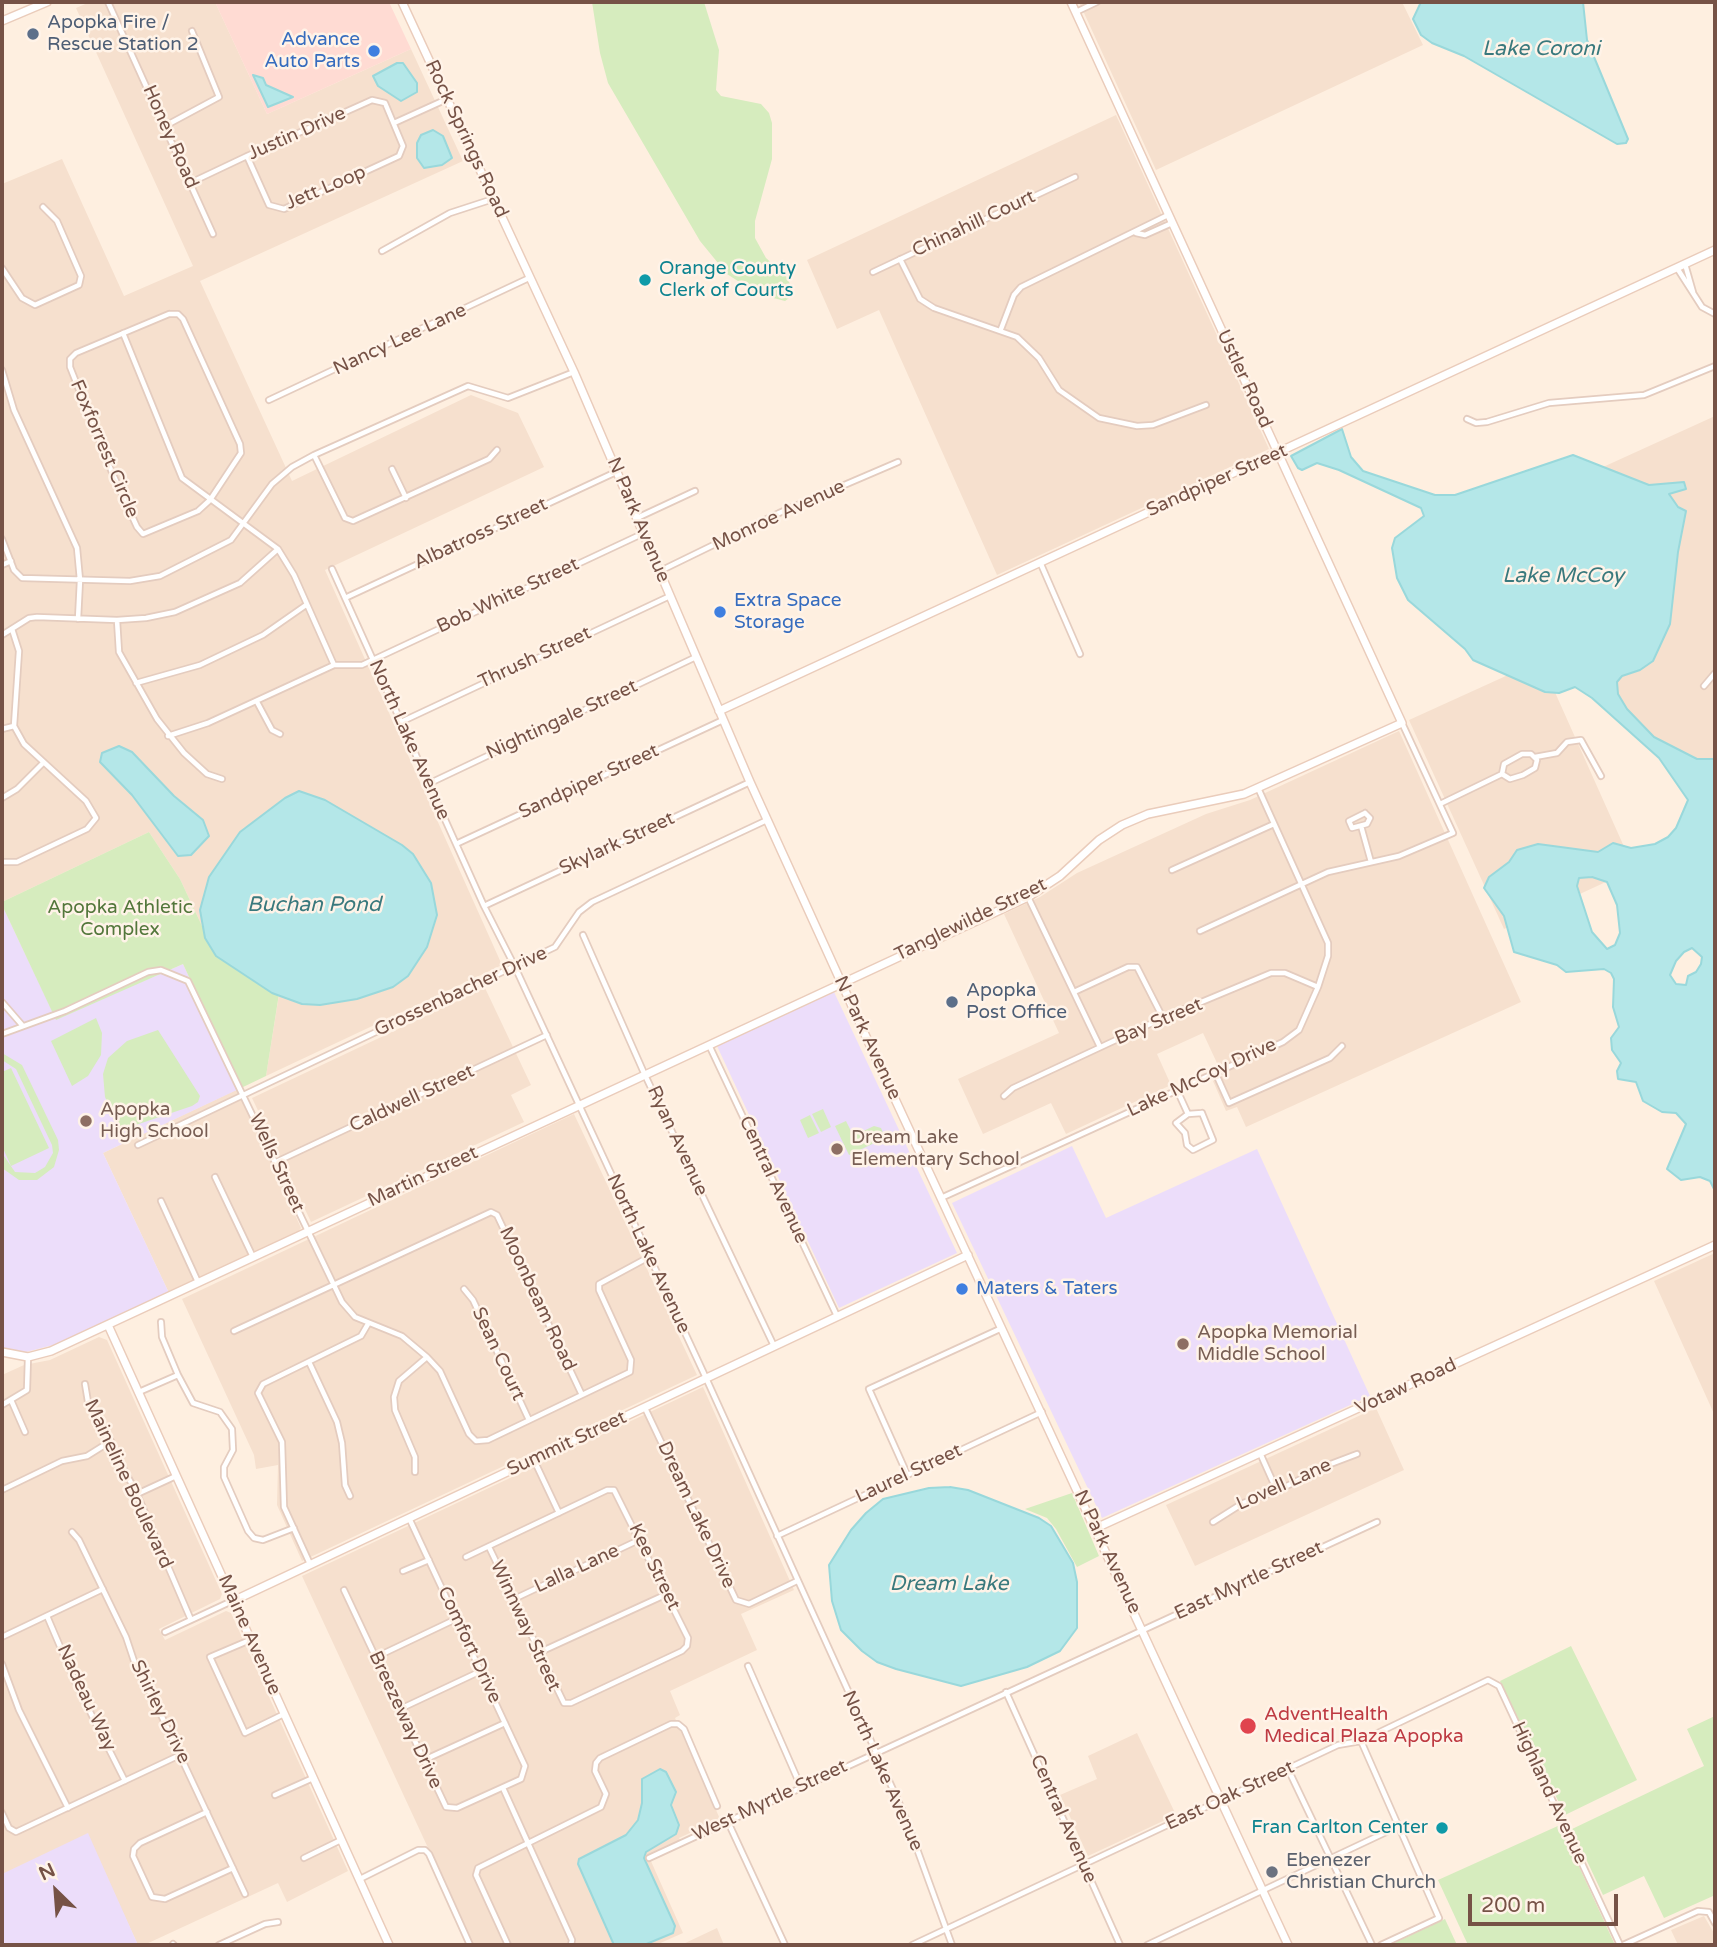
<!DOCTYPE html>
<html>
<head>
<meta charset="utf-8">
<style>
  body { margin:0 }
  #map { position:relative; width:1717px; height:1947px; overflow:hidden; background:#feefe0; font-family:"Varela Round",sans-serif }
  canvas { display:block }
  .frame { position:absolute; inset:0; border:4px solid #765246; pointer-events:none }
  .north { position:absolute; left:21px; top:1856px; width:70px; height:70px; -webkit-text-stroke:5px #fff3e8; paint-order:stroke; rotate:335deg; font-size:19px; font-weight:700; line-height:28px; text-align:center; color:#765246 }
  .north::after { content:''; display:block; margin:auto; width:24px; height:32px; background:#765246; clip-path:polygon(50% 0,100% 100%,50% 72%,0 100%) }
  .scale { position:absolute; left:1468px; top:1894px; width:150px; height:32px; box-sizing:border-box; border:4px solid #765246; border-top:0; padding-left:9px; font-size:21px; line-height:24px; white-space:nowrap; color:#765246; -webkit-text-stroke:5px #fff3e8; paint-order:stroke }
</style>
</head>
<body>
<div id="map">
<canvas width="1717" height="1947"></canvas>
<div class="frame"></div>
<div class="north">N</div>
<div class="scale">200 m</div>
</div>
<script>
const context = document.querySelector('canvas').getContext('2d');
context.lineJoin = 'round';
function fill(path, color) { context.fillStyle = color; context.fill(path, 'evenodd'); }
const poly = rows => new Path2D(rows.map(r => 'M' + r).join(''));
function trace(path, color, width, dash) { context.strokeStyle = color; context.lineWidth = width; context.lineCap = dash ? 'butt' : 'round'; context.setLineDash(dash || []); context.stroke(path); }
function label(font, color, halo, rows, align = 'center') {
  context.font = font + ' "Varela Round",sans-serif'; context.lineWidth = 5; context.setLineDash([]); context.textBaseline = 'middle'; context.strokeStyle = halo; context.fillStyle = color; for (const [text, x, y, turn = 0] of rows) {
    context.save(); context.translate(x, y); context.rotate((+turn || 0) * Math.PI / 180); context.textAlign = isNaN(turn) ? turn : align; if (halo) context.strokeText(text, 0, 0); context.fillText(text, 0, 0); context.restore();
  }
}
fill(poly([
  [90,2,215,2,267,114,411,49,463,161,200,281,292,481,471,395,518,413,544,467,325,570,502,965,266,1076,284,963,210,943,180,879,149,832,2,902,2,184,62,159,124,296,193,266,76,8],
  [1079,2,1402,2,1423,45,1156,170],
  [1116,115,1269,449,997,575,879,310,837,329,807,260],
  [1715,416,1715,796,1709,783,1541,661,1634,869,1504,929,1409,720,1541,660,1478,524],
  [1399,731,1521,1002,1246,1127,1237,1107,1226,1111,1213,1081,1223,1076,1203,1033,1157,1054,1171,1085,1066,1134,1051,1103,983,1134,958,1079,1059,1033,1004,914,1040,897,1077,873,1206,814,1250,800],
  [485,988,531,1085,511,1095,524,1122,311,1222,252,1098],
  [238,1089,301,1228,298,1232,169,1293,103,1153],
  [574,1114,697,1375,302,1561,277,1505,278,1465,256,1469,254,1455,182,1299],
  [1715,1253,1715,1416,1654,1281],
  [99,1337,107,1340,222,1594,220,1599,159,1629,165,1640,226,1611,231,1613,348,1871,287,1902,278,1883,144,1945,138,1945,87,1836,2,1876,2,1375,24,1365,50,1360],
  [703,1387,794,1590,741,1614,757,1650,670,1691,680,1715,675,1718,720,1819,679,1838,682,1844,650,1859,683,1933,656,1945,473,1945,302,1576],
  [1376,1408,1404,1470,1195,1566,1166,1505],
  [1137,1733,1176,1815,1088,1856,1060,1795,1097,1779,1088,1756],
  [1704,1916,1715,1935,1715,1945,1678,1945,1671,1930],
  [717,1928,724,1945,681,1945]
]), '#f6e0ce');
fill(poly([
  [215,2,389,2,411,49,267,114]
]), '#ffdbd3');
fill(poly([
  [2,905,56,1019,183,964,241,1088,103,1153,169,1293,57,1344,26,1352,2,1348],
  [834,992,957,1253,839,1308,717,1046],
  [1072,1146,1106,1218,1257,1149,1370,1396,1102,1518,952,1203],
  [88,1833,138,1945,2,1945,2,1874]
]), '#ecddfa');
fill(poly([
  [592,2,704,2,719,50,716,90,721,96,761,104,769,113,772,123,772,159,755,221,755,238,766,258,786,276,792,288,792,296,785,301,758,294,727,274,700,241,608,83,600,53],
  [149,832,180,879,210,943,284,962,266,1076,241,1088,183,964,56,1020,2,905,2,902],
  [96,1018,102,1033,101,1055,88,1076,72,1086,51,1041],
  [158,1030,200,1096,198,1102,192,1106,121,1130,105,1097,103,1074,108,1058,127,1041],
  [2,1053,22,1065,58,1140,59,1150,54,1167,37,1180,19,1180,2,1168,2,1153,15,1172,35,1173,45,1167,53,1153,52,1145,16,1069,2,1060],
  [11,1068,49,1148,11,1166,2,1146,2,1072],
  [823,1109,831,1127,821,1132,812,1114],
  [810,1115,819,1133,808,1138,800,1120],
  [846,1121,851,1131,857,1134,874,1126,881,1128,885,1138,849,1155,835,1126],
  [1072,1493,1099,1556,1077,1567,1056,1529,1047,1518,1025,1509],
  [1571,1646,1637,1780,1565,1815,1500,1681],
  [1715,1716,1715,1900,1713,1896,1664,1918,1644,1876,1603,1895,1572,1829,1704,1766,1687,1729],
  [1560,1825,1615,1945,1468,1945,1438,1880],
  [1445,1919,1457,1945,1390,1945]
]), '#d6ecbe');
const water = poly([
  [1421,2,1583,2,1587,40,1628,139,1626,143,1617,144,1464,56,1432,43,1421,35,1413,19,1421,2],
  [397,63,403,63,417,83,417,92,401,101,378,86,373,76,397,63],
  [253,75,263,78,266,85,293,97,268,107,253,75],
  [433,130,443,136,452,158,442,165,424,168,417,158,417,143,421,135,433,130],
  [1342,429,1351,457,1363,471,1435,495,1455,495,1573,455,1649,485,1684,482,1686,489,1669,494,1678,507,1686,511,1678,552,1670,624,1653,661,1640,670,1622,676,1617,682,1618,694,1627,709,1654,737,1697,759,1715,759,1715,1191,1710,1181,1700,1177,1681,1180,1667,1169,1686,1124,1676,1113,1662,1112,1643,1101,1636,1082,1618,1079,1617,1071,1621,1063,1612,1050,1611,1038,1619,1027,1613,1007,1614,979,1611,973,1604,969,1566,972,1557,965,1514,952,1504,916,1484,888,1489,877,1509,862,1517,850,1538,844,1598,852,1613,843,1631,848,1655,844,1668,837,1676,828,1688,800,1659,758,1592,698,1575,687,1559,693,1545,692,1473,660,1465,649,1408,600,1397,578,1392,548,1395,538,1424,516,1421,508,1339,470,1317,463,1302,470,1298,468,1291,456,1342,429],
  [1592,877,1607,882,1617,905,1620,933,1615,945,1607,949,1592,932,1577,886,1579,878,1592,877],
  [1692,948,1702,957,1701,964,1696,972,1688,976,1686,985,1676,984,1670,975,1676,961,1684,952,1692,948],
  [119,746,132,752,174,796,203,820,209,836,191,855,178,856,132,795,100,762,102,753,119,746],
  [299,791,325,800,402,845,413,854,431,883,437,915,427,947,408,976,393,987,357,999,320,1005,302,1004,272,993,216,956,205,938,200,910,209,877,240,832,285,798,299,791],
  [950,1487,968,1490,1039,1518,1051,1526,1073,1563,1077,1582,1077,1628,1060,1651,1027,1667,961,1686,896,1669,877,1662,862,1651,841,1630,832,1601,829,1565,851,1530,866,1513,883,1499,929,1488,950,1487],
  [660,1769,666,1772,676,1792,671,1805,679,1825,676,1834,646,1852,644,1858,675,1926,673,1933,644,1945,614,1945,578,1864,579,1859,626,1835,638,1820,642,1803,642,1779,660,1769]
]);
fill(water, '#b4e7e8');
trace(water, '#99d8db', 2);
const street = poly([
  [108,2,213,234],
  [1076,12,1097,2],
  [394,123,447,99],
  [165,126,219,97,192,31],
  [190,183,247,156,372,100,385,103,403,146,399,156,284,209,269,205,247,156],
  [1136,233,1145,235,1172,223],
  [382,251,450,213,493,199],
  [900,259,920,299,934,308,1017,337,1039,358,1059,390,1099,418,1137,426,1153,425,1206,405],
  [1685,264,1693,292],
  [2,268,22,298,35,305,79,285,81,276,57,221,43,207],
  [1677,268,1702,307,1715,314],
  [873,272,1075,177],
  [169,314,178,314,183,319,240,444,241,453,210,500,198,511,143,534,137,527,111,470,70,367,70,359,76,353,169,314],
  [1001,329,1014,295,1021,287,1168,215],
  [123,333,182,478,278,549,294,575,334,665],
  [2,370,14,410,77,548,80,580,78,619],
  [269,400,529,278],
  [1467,419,1476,423,1487,422,1549,403,1644,395,1715,366],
  [314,455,345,518,353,521,489,459,497,450],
  [392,469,406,498],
  [637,518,695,491],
  [2,539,14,570,22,578,130,581,160,576,231,540,272,484,292,467,314,455,468,386,508,398,574,372],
  [1040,562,1080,654],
  [2,565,11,561],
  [332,569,484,906,515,967,706,1378,905,1816,952,1945],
  [660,571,779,513,898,462],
  [345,598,616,472],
  [117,620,119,652,157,719,184,753,207,774,222,779],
  [2,635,29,618,37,617,117,620,146,618,175,612,240,583,278,549],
  [136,683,200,665,263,635,306,605],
  [1704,686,1715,673],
  [257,702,272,730,280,734],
  [401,722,670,596],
  [2,729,14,726],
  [168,736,208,723,334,665,362,665,644,533],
  [1535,757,1557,753,1567,742,1581,740,1601,776],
  [428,784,696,657],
  [2,798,17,789,43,763],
  [1440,804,1502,774,1504,764,1522,754,1531,754,1537,760,1535,768,1523,775,1510,779,1502,774],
  [1365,813,1370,818,1367,824,1352,828,1349,821,1365,813],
  [1361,826,1371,862],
  [456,844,723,720],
  [2,862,17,862,87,829,96,818,86,801,24,744,14,726,19,651,12,629],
  [1172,870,1274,824],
  [1028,897,1100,1047],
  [484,906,750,782],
  [1200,931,1328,872,1399,856,1453,833,1402,723],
  [583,935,644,1073,774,1346],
  [1074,992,1128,967,1137,967,1163,1018],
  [2,1002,22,1025],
  [2,1034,65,1011,148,972,161,970,188,981,342,1302,355,1317,402,1336,427,1357,440,1371,469,1434,476,1441,488,1440,630,1372,631,1360,599,1290,599,1284,649,1257],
  [709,1045,837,1316],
  [1215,1072,1229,1103,1330,1058,1342,1046],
  [1177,1090,1188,1114],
  [1004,1096,1013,1088,1163,1018,1271,973,1285,973,1318,987],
  [1202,1113,1213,1140,1193,1150,1187,1145,1185,1133,1176,1123,1188,1114,1202,1113],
  [138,1145,555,947,579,912,592,902,767,820],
  [276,1162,547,1035],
  [215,1177,253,1257],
  [941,1198,1283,1042,1299,1030,1318,987,1328,956,1328,943,1258,788],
  [161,1201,198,1282],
  [464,1289,473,1300,529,1420],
  [234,1331,491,1212,497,1215,582,1395],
  [309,1362,337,1422,342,1443,345,1485,350,1496],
  [178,1375,193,1403,220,1412,232,1429,233,1450,224,1467,224,1477,248,1531,254,1538,263,1540,294,1528],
  [85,1384,88,1402,137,1494,191,1620],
  [139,1392,178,1375,162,1337,161,1322],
  [11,1400,25,1432],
  [2,1405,27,1390,28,1357],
  [645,1408,736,1600,749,1604,797,1581],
  [1260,1453,1277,1491],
  [534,1460,559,1513],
  [415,1472,415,1457,395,1410,394,1397,399,1381,427,1357],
  [907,1474,869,1389,1002,1328],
  [2,1490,62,1461,87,1456,111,1441],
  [137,1494,176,1476],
  [1213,1522,1243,1503,1277,1491,1328,1465,1357,1454],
  [72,1532,79,1540,126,1637,137,1670,155,1702,245,1894],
  [777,1536,1042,1412],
  [466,1557,607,1490,614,1490,688,1638,687,1646,682,1651,571,1703,564,1703,489,1547],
  [310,1564,284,1507,282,1442,258,1393,263,1384,361,1336,368,1324],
  [403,1571,429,1560],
  [344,1590,446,1807,457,1808,521,1779,525,1766,409,1518],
  [514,1599,641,1539],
  [47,1616,77,1686,125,1781],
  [165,1632,232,1601],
  [2,1637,103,1589],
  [250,1640,210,1657,245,1733,284,1714],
  [538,1653,667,1594],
  [376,1657,456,1619],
  [2,1664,19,1710,68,1808],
  [748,1666,801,1787],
  [1006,1692,1120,1945],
  [400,1709,481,1671],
  [1361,1741,1439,1918,1381,1945],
  [424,1760,505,1723],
  [1288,1769,1372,1945],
  [503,1788,572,1940,571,1945],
  [275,1795,313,1778],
  [207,1812,140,1843,134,1849,133,1856,152,1897,165,1899,233,1868],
  [2,1813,9,1828,16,1832,180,1755],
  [728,1822,785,1945],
  [304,1858,341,1840],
  [649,1858,1377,1522],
  [360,1879,418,1850,425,1850,429,1854,470,1945],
  [173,1944,174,1945],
  [219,1945,265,1924,278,1922],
  [508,1945,476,1875,478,1868,601,1807,606,1794,595,1771,596,1763,600,1758,671,1724,678,1724,684,1729,717,1806],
  [912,1945,1338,1745,1361,1741,1488,1680,1499,1686,1620,1945],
  [1147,1945,1397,1827],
  [1623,1945,1698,1911,1709,1912,1715,1923]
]);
const secondary = poly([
  [402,2,574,372,750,782,862,1028,1288,1945],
  [2,21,47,2],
  [719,711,1715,250],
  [108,1325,389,1945],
  [2,1352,28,1357,51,1351,1028,897,1060,876,1099,840,1122,825,1148,814,1244,794,1402,723,1071,2],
  [1096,1528,1715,1245],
  [233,1601,968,1255]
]);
trace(street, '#e4ccbf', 8);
trace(secondary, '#eaccbb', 10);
trace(street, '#fff', 4.5);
trace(secondary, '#fff', 7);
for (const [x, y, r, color] of [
  [33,34,7,"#5c6f8a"],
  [374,51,7,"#3f7fe0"],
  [645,280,7,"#0f9aa8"],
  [720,612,7,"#3f7fe0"],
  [952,1002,7,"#5c6f8a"],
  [86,1121,7,"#8d6e63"],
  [837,1149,7,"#8d6e63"],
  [962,1289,7,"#3f7fe0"],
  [1183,1344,7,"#8d6e63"],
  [1248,1726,9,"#e0444e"],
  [1442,1828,7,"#0f9aa8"],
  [1272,1872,7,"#6b7280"]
]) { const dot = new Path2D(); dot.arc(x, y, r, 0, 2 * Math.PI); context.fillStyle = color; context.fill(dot); trace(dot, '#fff3e8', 2.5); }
label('19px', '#4e5e75', '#fff3e8', [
  ["Apopka Fire /",47,23],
  ["Rescue Station 2",47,45],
  ["Apopka",966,991],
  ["Post Office",966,1013]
], 'left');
label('19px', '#366cbe', '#fff3e8', [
  ["Advance",360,40,"right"],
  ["Auto Parts",360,62,"right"],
  ["Extra Space",734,601],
  ["Storage",734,623],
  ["Maters & Taters",976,1289]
], 'left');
label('19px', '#765246', '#fff3e8', [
  ["Justin Drive",297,134,-24],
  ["Honey Road",170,137,66],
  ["Rock Springs Road",466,139,65],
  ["Jett Loop",326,188,-23],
  ["Chinahill Court",974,224,-25],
  ["Nancy Lee Lane",400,340,-25],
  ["Ustler Road",1244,379,65],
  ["Foxforrest Circle",104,449,67],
  ["Sandpiper Street",1217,481,-24],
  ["Monroe Avenue",779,516,-25],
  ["N Park Avenue",638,520,67],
  ["Albatross Street",481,534,-25],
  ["Bob White Street",508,596,-25],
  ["Thrush Street",535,658,-25],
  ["Nightingale Street",562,720,-25],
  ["North Lake Avenue",409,740,66],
  ["Sandpiper Street",589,782,-25],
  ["Skylark Street",617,844,-25],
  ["Tanglewilde Street",971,920,-26],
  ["Grossenbacher Drive",461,992,-25],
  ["Bay Street",1159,1022,-23],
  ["N Park Avenue",867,1038,65],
  ["Lake McCoy Drive",1202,1078,-25],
  ["Caldwell Street",412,1099,-25],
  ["Ryan Avenue",677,1141,65],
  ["Wells Street",276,1163,65],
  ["Martin Street",423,1177,-25],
  ["Central Avenue",773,1180,65],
  ["North Lake Avenue",648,1254,65],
  ["Moonbeam Road",537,1299,65],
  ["Sean Court",498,1354,65],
  ["Votaw Road",1406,1387,-25],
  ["Summit Street",567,1444,-25],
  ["Laurel Street",909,1474,-25],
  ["Maineline Boulevard",128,1484,65],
  ["Lovell Lane",1284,1485,-24],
  ["Dream Lake Drive",696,1515,65],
  ["N Park Avenue",1107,1552,65],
  ["Kee Street",654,1567,64],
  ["Lalla Lane",577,1569,-25],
  ["East Myrtle Street",1249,1581,-25],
  ["Winnway Street",525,1626,65],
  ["Maine Avenue",249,1635,66],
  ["Comfort Drive",469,1645,65],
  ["Nadeau Way",86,1698,65],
  ["Shirley Drive",160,1712,64],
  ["Breezeway Drive",405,1720,65],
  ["North Lake Avenue",882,1771,66],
  ["Highland Avenue",1549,1793,65],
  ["East Oak Street",1230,1796,-25],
  ["West Myrtle Street",770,1801,-25],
  ["Central Avenue",1063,1819,66]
]);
label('19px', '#0d838f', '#fff3e8', [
  ["Orange County",659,269],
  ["Clerk of Courts",659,291],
  ["Fran Carlton Center",1428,1828,"right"]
], 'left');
label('19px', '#53773b', '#fff3e8', [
  ["Apopka Athletic",120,908],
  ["Complex",120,930]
]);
label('19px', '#785e54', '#fff3e8', [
  ["Apopka",100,1110],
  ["High School",100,1132],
  ["Dream Lake",851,1138],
  ["Elementary School",851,1160],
  ["Apopka Memorial",1197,1333],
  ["Middle School",1197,1355]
], 'left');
label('19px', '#be3a42', '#fff3e8', [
  ["AdventHealth",1264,1715],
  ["Medical Plaza Apopka",1264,1737]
], 'left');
label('19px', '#5b616d', '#fff3e8', [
  ["Ebenezer",1286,1861],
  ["Christian Church",1286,1883]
], 'left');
label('italic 21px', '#39797d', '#fff3e8', [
  ["Lake Coroni",1541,49],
  ["Lake McCoy",1563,576],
  ["Buchan Pond",314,905],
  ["Dream Lake",949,1584]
]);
</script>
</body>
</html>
